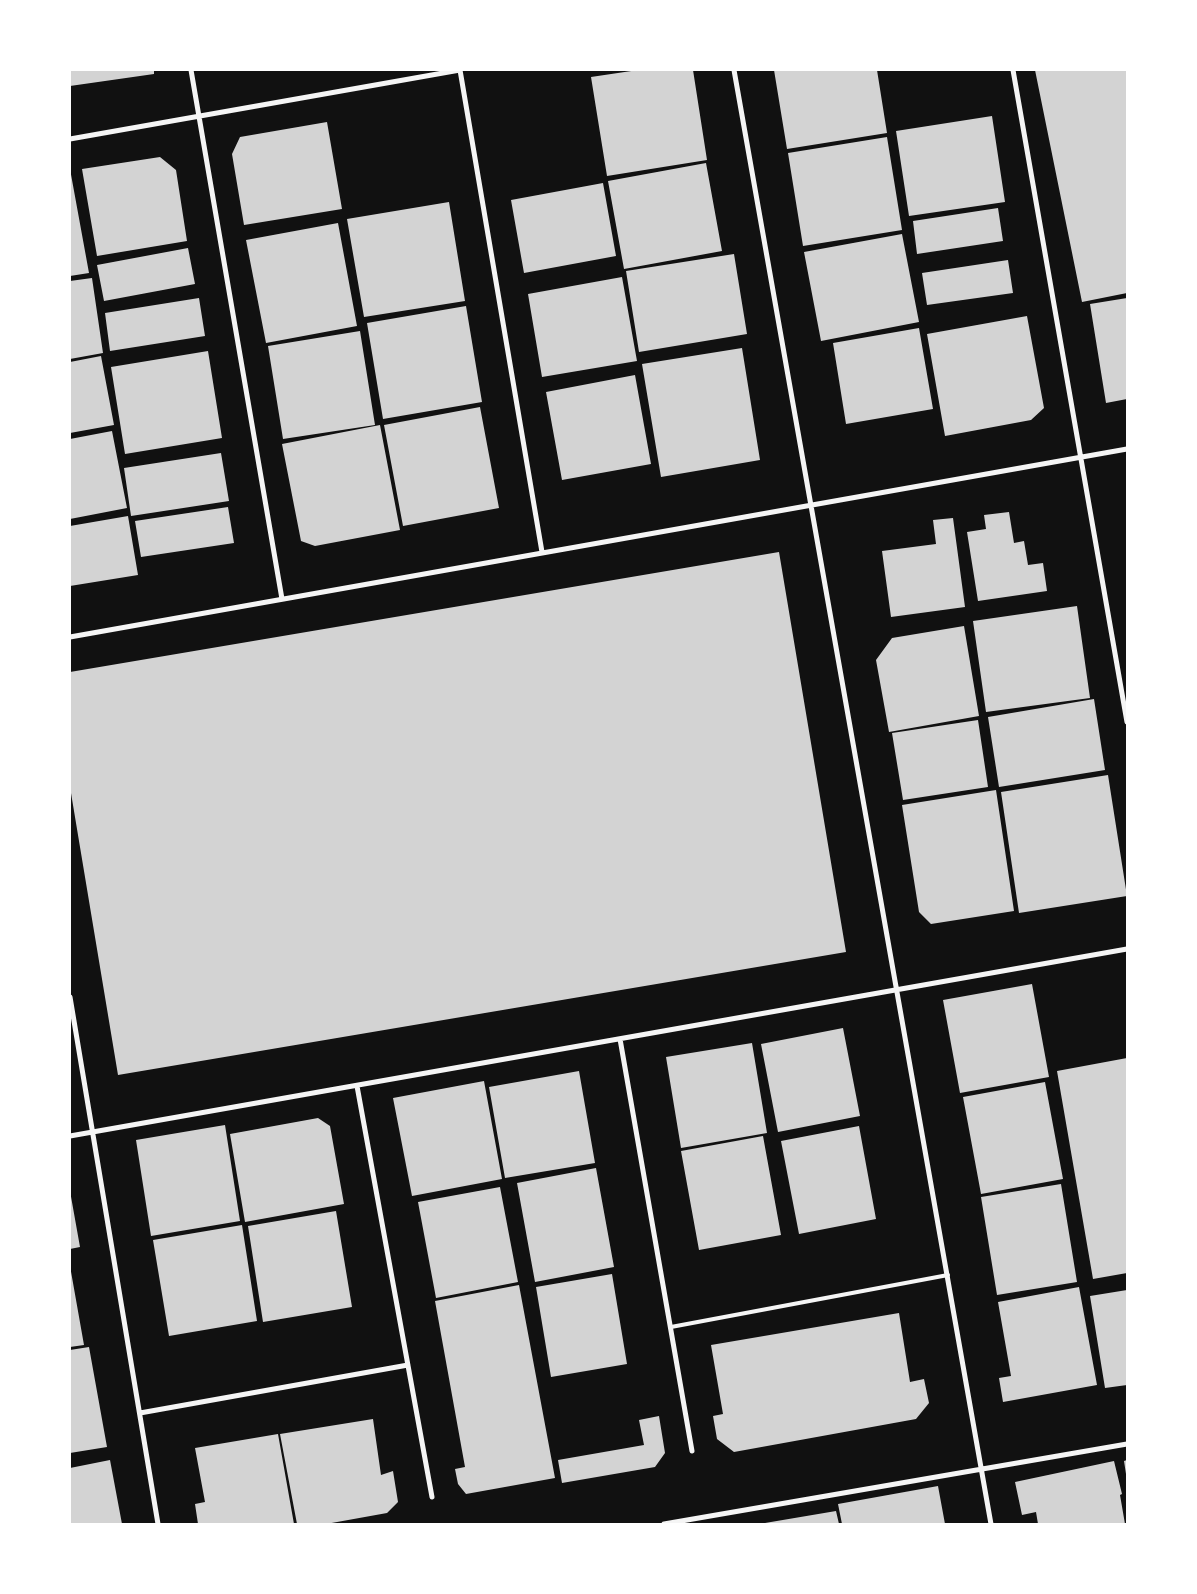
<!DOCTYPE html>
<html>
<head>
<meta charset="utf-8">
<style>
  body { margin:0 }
  #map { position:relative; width:1197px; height:1594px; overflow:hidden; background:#111; font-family:"Noto Sans",sans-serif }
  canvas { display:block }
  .frame { position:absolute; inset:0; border:71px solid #fff; pointer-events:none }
</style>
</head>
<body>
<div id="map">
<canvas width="1197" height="1594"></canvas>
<div class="frame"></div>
</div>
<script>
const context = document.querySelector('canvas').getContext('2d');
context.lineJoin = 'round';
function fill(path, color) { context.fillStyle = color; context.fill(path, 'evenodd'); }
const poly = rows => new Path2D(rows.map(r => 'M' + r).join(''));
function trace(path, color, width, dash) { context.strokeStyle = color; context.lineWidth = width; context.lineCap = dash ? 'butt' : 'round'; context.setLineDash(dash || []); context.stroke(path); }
fill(poly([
  [70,70,154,70,154,74,70,86],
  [638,70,693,70,707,160,607,176,591,77],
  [774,70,877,70,887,133,787,149],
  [1035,70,1127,70,1127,293,1082,302],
  [992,116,1005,202,909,216,896,131],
  [327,122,342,209,244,225,232,154,240,137],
  [887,137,902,230,803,246,788,153],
  [160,157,176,170,187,241,97,256,82,169],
  [706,163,722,251,624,269,608,181],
  [70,169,89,273,70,276],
  [603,183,616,256,524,273,511,200],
  [449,202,465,301,364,317,347,219],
  [998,208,1003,241,917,254,913,221],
  [338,223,357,326,266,343,246,240],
  [902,234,919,322,821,341,804,252],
  [188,248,195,284,104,301,97,265],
  [734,254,747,334,639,352,626,271],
  [1008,260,1013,293,927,305,922,273],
  [622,277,637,361,542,377,528,294],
  [92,278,103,353,70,359,70,281],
  [199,298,205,336,110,351,105,313],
  [1127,298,1127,399,1106,403,1090,304],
  [466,306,482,402,383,419,367,323],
  [1027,316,1044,408,1031,420,945,436,927,334],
  [919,328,933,409,846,424,833,343],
  [360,331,375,425,283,439,268,346],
  [742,348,760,460,661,477,642,364],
  [208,351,222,438,125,454,111,367],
  [101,356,114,425,70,433,70,362],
  [635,375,651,464,562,480,546,392],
  [480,407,499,508,403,526,384,425],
  [380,425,400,530,315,546,301,541,282,444],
  [112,431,127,508,70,519,70,439],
  [221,453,229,501,131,516,124,468],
  [228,507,234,543,141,557,135,521],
  [1009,512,1014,543,1024,541,1028,565,1043,563,1047,591,978,601,967,532,986,529,984,515],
  [128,516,138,575,70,586,70,526],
  [953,518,965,607,891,617,882,551,936,544,933,520],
  [779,552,846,952,118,1075,70,787,70,672],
  [1077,606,1090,698,986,712,973,621],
  [964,626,979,716,889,732,876,660,892,638],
  [1094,699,1105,770,999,787,988,717],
  [978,720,988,787,903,800,892,733],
  [1108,775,1127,896,1019,913,1001,792],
  [996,790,1014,911,931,924,919,912,902,805],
  [1032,984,1049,1077,960,1093,943,1000],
  [843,1028,860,1116,778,1132,761,1044],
  [752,1043,767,1133,681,1148,666,1057],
  [1127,1058,1127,1273,1093,1279,1057,1071],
  [579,1071,595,1163,505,1178,489,1087],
  [484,1081,502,1179,412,1196,393,1098],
  [1045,1082,1063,1179,981,1194,963,1097],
  [318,1118,330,1126,344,1204,245,1222,230,1134],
  [225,1125,240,1221,151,1236,136,1140],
  [859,1126,876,1219,799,1234,781,1141],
  [763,1136,781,1235,699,1250,681,1151],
  [596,1168,614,1267,535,1282,517,1183],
  [1061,1184,1077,1282,997,1295,981,1197],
  [500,1187,518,1282,436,1298,418,1202],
  [70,1191,80,1247,70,1249],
  [336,1211,352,1307,263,1322,248,1226],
  [242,1225,257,1321,169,1336,153,1240],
  [70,1266,84,1345,70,1347],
  [612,1274,627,1364,551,1377,536,1287],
  [519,1285,555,1478,466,1494,458,1484,455,1469,465,1467,435,1301],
  [1079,1287,1097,1385,1003,1402,999,1378,1011,1376,998,1302],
  [1127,1290,1127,1385,1105,1388,1090,1296],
  [899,1313,910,1382,924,1379,929,1403,916,1419,734,1452,717,1439,713,1416,723,1414,711,1345],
  [89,1347,107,1447,70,1453,70,1350],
  [659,1416,665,1453,655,1467,562,1483,558,1460,644,1445,639,1420],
  [373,1419,381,1475,393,1471,398,1502,387,1513,326,1524,297,1524,280,1434],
  [278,1434,294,1524,198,1524,195,1504,205,1502,195,1448],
  [110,1460,122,1524,70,1524,70,1468],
  [1127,1460,1127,1474,1126,1474,1124,1461],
  [1114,1461,1122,1494,1120,1495,1125,1524,1038,1524,1036,1512,1022,1515,1015,1482],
  [938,1486,945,1524,842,1524,838,1504],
  [836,1511,839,1524,765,1524,765,1523]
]), '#d3d3d3');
trace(poly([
  [671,1327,948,1275]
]), '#f5f5f5', 4);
trace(poly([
  [191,70,282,599],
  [460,70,542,552],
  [734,70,991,1524],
  [1013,70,1127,722],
  [70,139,460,70],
  [70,637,1127,449],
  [70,997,158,1524],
  [620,1039,692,1451],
  [357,1086,432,1497],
  [70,1136,1127,949],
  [140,1413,408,1365],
  [664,1524,1127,1444]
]), '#f5f5f5', 5);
</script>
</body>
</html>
